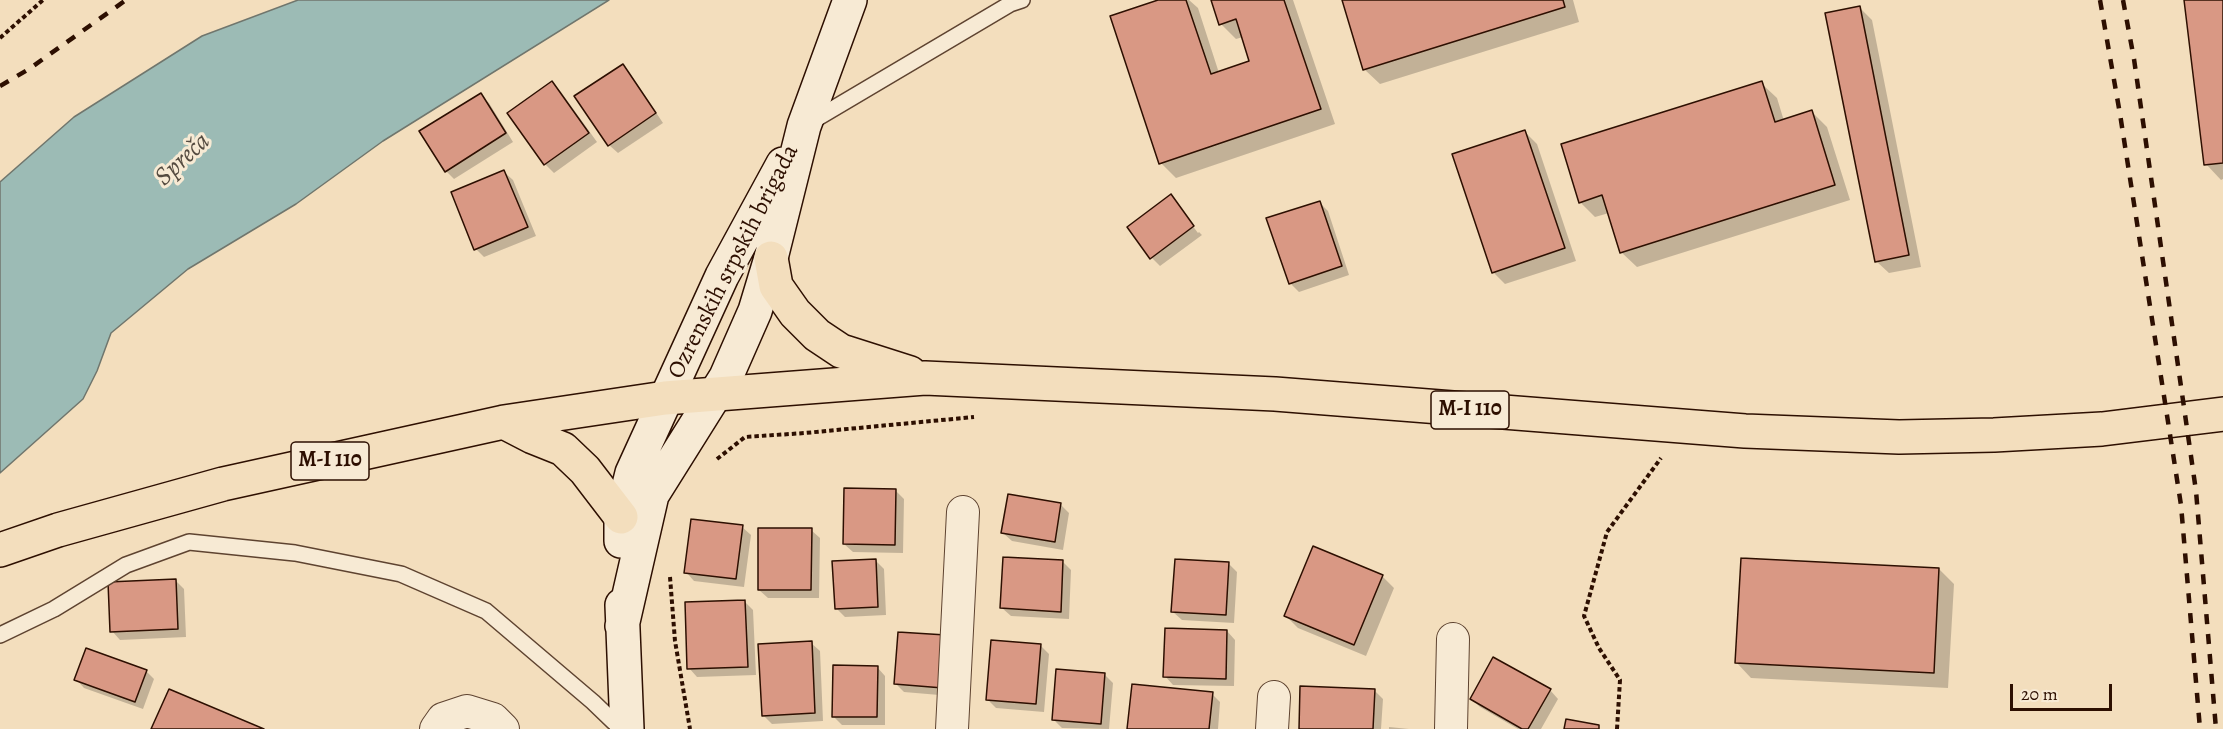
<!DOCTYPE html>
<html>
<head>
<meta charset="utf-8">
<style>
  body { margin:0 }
  #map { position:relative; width:2223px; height:729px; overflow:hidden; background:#f3debd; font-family:Alegreya,serif }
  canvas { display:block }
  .scale { position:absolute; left:2010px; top:684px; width:102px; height:27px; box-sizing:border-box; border:3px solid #2d0f01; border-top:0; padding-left:8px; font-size:18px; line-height:21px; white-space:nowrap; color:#2d0f01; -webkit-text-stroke:4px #f7ead4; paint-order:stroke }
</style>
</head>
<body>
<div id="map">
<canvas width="2223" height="729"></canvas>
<div class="scale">20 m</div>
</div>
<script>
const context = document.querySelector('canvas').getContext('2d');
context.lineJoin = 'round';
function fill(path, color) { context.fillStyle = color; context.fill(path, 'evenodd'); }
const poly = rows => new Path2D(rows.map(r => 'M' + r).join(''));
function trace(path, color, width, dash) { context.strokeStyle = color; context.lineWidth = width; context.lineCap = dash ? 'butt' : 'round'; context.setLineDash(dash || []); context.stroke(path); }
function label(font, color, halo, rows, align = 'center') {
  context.font = font + ' Alegreya,serif'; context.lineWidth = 6; context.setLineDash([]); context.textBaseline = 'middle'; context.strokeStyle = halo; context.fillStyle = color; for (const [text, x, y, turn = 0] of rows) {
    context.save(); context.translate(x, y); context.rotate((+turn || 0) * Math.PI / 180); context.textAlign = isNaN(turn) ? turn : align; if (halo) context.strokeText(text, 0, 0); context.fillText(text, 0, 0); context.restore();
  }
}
const water = poly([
  [298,0,609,0,383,141,296,204,188,269,111,333,97,371,83,399,0,473,0,182,74,117,202,36,298,0]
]);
fill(water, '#9cbbb5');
trace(water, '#70766d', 1.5);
fill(poly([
  [1163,0,1189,0,1198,8,1219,73,1251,62,1243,37,1236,39,1221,24,1212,0,1293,0,1335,124,1176,178,1161,163],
  [1343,0,1573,0,1579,22,1380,84,1364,69],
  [2185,0,2223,0,2223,179,2221,180,2206,164],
  [1860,8,1872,20,1921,267,1889,273,1876,261],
  [622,66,631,75,663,123,618,153,609,145],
  [552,83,561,92,597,142,554,173,545,164,510,113],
  [1761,83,1777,98,1784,121,1812,112,1827,127,1850,200,1637,267,1621,252,1609,213,1595,217,1580,202],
  [480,95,489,103,513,142,454,179,446,171],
  [1525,132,1537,144,1576,261,1505,284,1493,272],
  [504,172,513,180,536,236,484,257,476,249],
  [1170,196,1198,233,1199,232,1202,235,1160,266,1152,258],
  [1319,202,1328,211,1349,275,1299,292,1290,283],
  [895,490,904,499,903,553,853,552,844,544],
  [1060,504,1069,513,1063,550,1012,541,1003,533],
  [742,527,751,535,744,587,694,581,686,572],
  [811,530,820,538,819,598,768,598,759,590],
  [876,561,884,569,886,615,845,617,836,608],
  [1063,562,1071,570,1069,619,1011,616,1002,608],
  [1228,563,1237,572,1234,623,1182,620,1173,612],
  [1939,569,1954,584,1948,688,1751,678,1736,662],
  [1382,576,1394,588,1366,656,1298,628,1286,616],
  [176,581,184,589,186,637,120,640,112,631],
  [745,602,753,610,756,675,697,677,689,668],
  [1227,631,1235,640,1234,686,1173,685,1165,676],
  [811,643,820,651,823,721,772,724,763,715],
  [954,645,951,696,904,692,896,684],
  [1040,645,1049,654,1044,712,996,708,988,700],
  [877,667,885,676,885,725,842,725,833,716],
  [146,671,154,679,143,709,84,688,76,679],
  [1104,674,1113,683,1109,729,1062,728,1053,719],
  [1374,690,1383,699,1381,729,1300,729],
  [1550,690,1558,699,1541,729,1518,729,1480,707,1471,699],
  [1212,694,1220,702,1218,729,1129,729],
  [1389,727,1409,729,1389,729]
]), '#0003');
const building = poly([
  [1158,0,1186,0,1211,74,1249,61,1236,19,1219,25,1211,0,1284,0,1321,109,1159,164,1110,16,1158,0],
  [1342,0,1563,0,1565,7,1363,70,1342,0],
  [2184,0,2223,0,2223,163,2204,165,2184,0],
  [1860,6,1909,255,1875,262,1825,13,1860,6],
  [623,64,656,113,608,146,574,96,623,64],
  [552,81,589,133,544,165,507,113,552,81],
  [1762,81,1775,122,1812,110,1835,185,1620,253,1602,195,1579,203,1561,144,1762,81],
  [481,93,506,133,445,172,419,131,481,93],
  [1525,130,1565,248,1492,273,1452,154,1525,130],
  [504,170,528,227,474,250,451,192,504,170],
  [1171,194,1194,226,1150,259,1127,227,1171,194],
  [1320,201,1342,266,1289,284,1266,218,1320,201],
  [844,488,896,489,895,545,843,544,844,488],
  [1008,494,1061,503,1055,542,1001,533,1008,494],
  [691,519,743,525,736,579,684,573,691,519],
  [758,528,812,528,811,590,758,590,758,528],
  [1313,546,1383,575,1354,645,1284,616,1313,546],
  [1003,557,1063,560,1061,612,1000,608,1003,557],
  [1741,558,1939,568,1934,673,1735,663,1741,558],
  [876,559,878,607,835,609,832,561,876,559],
  [1175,559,1229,562,1226,615,1171,612,1175,559],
  [176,579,178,629,110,632,108,582,176,579],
  [745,600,748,667,687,669,685,602,745,600],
  [1165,628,1227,630,1226,679,1163,677,1165,628],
  [898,632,946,635,943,688,894,684,898,632],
  [991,640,1041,644,1036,704,986,700,991,640],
  [812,641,815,713,762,716,758,644,812,641],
  [86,648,147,670,135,702,74,680,86,648],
  [1493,657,1551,689,1528,729,1522,729,1470,699,1493,657],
  [833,665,878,666,877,717,832,717,833,665],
  [1056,669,1105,673,1101,724,1052,720,1056,669],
  [1132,684,1213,692,1209,729,1127,729,1132,684],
  [1300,686,1375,689,1373,729,1299,729,1300,686],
  [169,689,264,729,151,729,169,689],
  [1566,719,1599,725,1599,729,1564,729,1566,719]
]);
fill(building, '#d99884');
trace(building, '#2d0f01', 1.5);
const service = poly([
  [809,123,1010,4,1022,0],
  [0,635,54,609,126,565,189,542,295,553,401,574,486,611,593,702,621,729]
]);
const minor = poly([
  [436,729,443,719,467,711,493,719,503,729],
  [952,729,963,512],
  [1272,729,1274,697],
  [1451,729,1453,639]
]);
const secondary = poly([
  [621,541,621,517,632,473,722,276,783,164],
  [622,605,627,729],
  [622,626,652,495,726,377,755,311,771,258,804,126,850,0]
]);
const primary = poly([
  [771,258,776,286,795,313,817,335,841,351,910,373],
  [504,422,533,437,563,449,585,470,621,517],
  [0,550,58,530,223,484,504,422,665,398,925,378,1275,394,1745,431,1899,437,1994,435,2102,429,2223,414]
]);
trace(service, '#5e4330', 18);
trace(minor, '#5e4330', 34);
trace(secondary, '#2d0f01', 36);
trace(primary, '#2d0f01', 36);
trace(poly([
  [0,38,43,0],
  [717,459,745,437,805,433,974,417],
  [670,577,675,641,690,729],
  [1617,729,1620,680,1599,648,1584,616,1607,532,1661,458]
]), '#2d0f01', 4, [4.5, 3]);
trace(service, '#f7ead4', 15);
trace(minor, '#f7ead4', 32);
trace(secondary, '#f7ead4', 33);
trace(primary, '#f3debd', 33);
trace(poly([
  [2100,0,2120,114,2181,505,2200,729],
  [2123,0,2134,59,2196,491,2216,729],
  [0,86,29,69,126,0]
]), '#2d0f01', 4.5, [10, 10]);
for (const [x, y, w] of [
  [1470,410,78],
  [330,461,78]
]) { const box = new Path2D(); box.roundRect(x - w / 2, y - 19, w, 38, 4.5); context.fillStyle = '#f7ead4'; context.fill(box); trace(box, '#2d0f01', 1.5); }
label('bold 22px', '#2d0f01', null, [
  ["M-I 110",1470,410],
  ["M-I 110",330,461]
]);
label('24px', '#2d0f01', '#f7ead4', [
  ["Ozrenskih srpskih brigada",734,262,-63]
]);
label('italic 26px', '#544b40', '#f7ead4', [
  ["Spreča",183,160,-43]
]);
</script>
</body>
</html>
